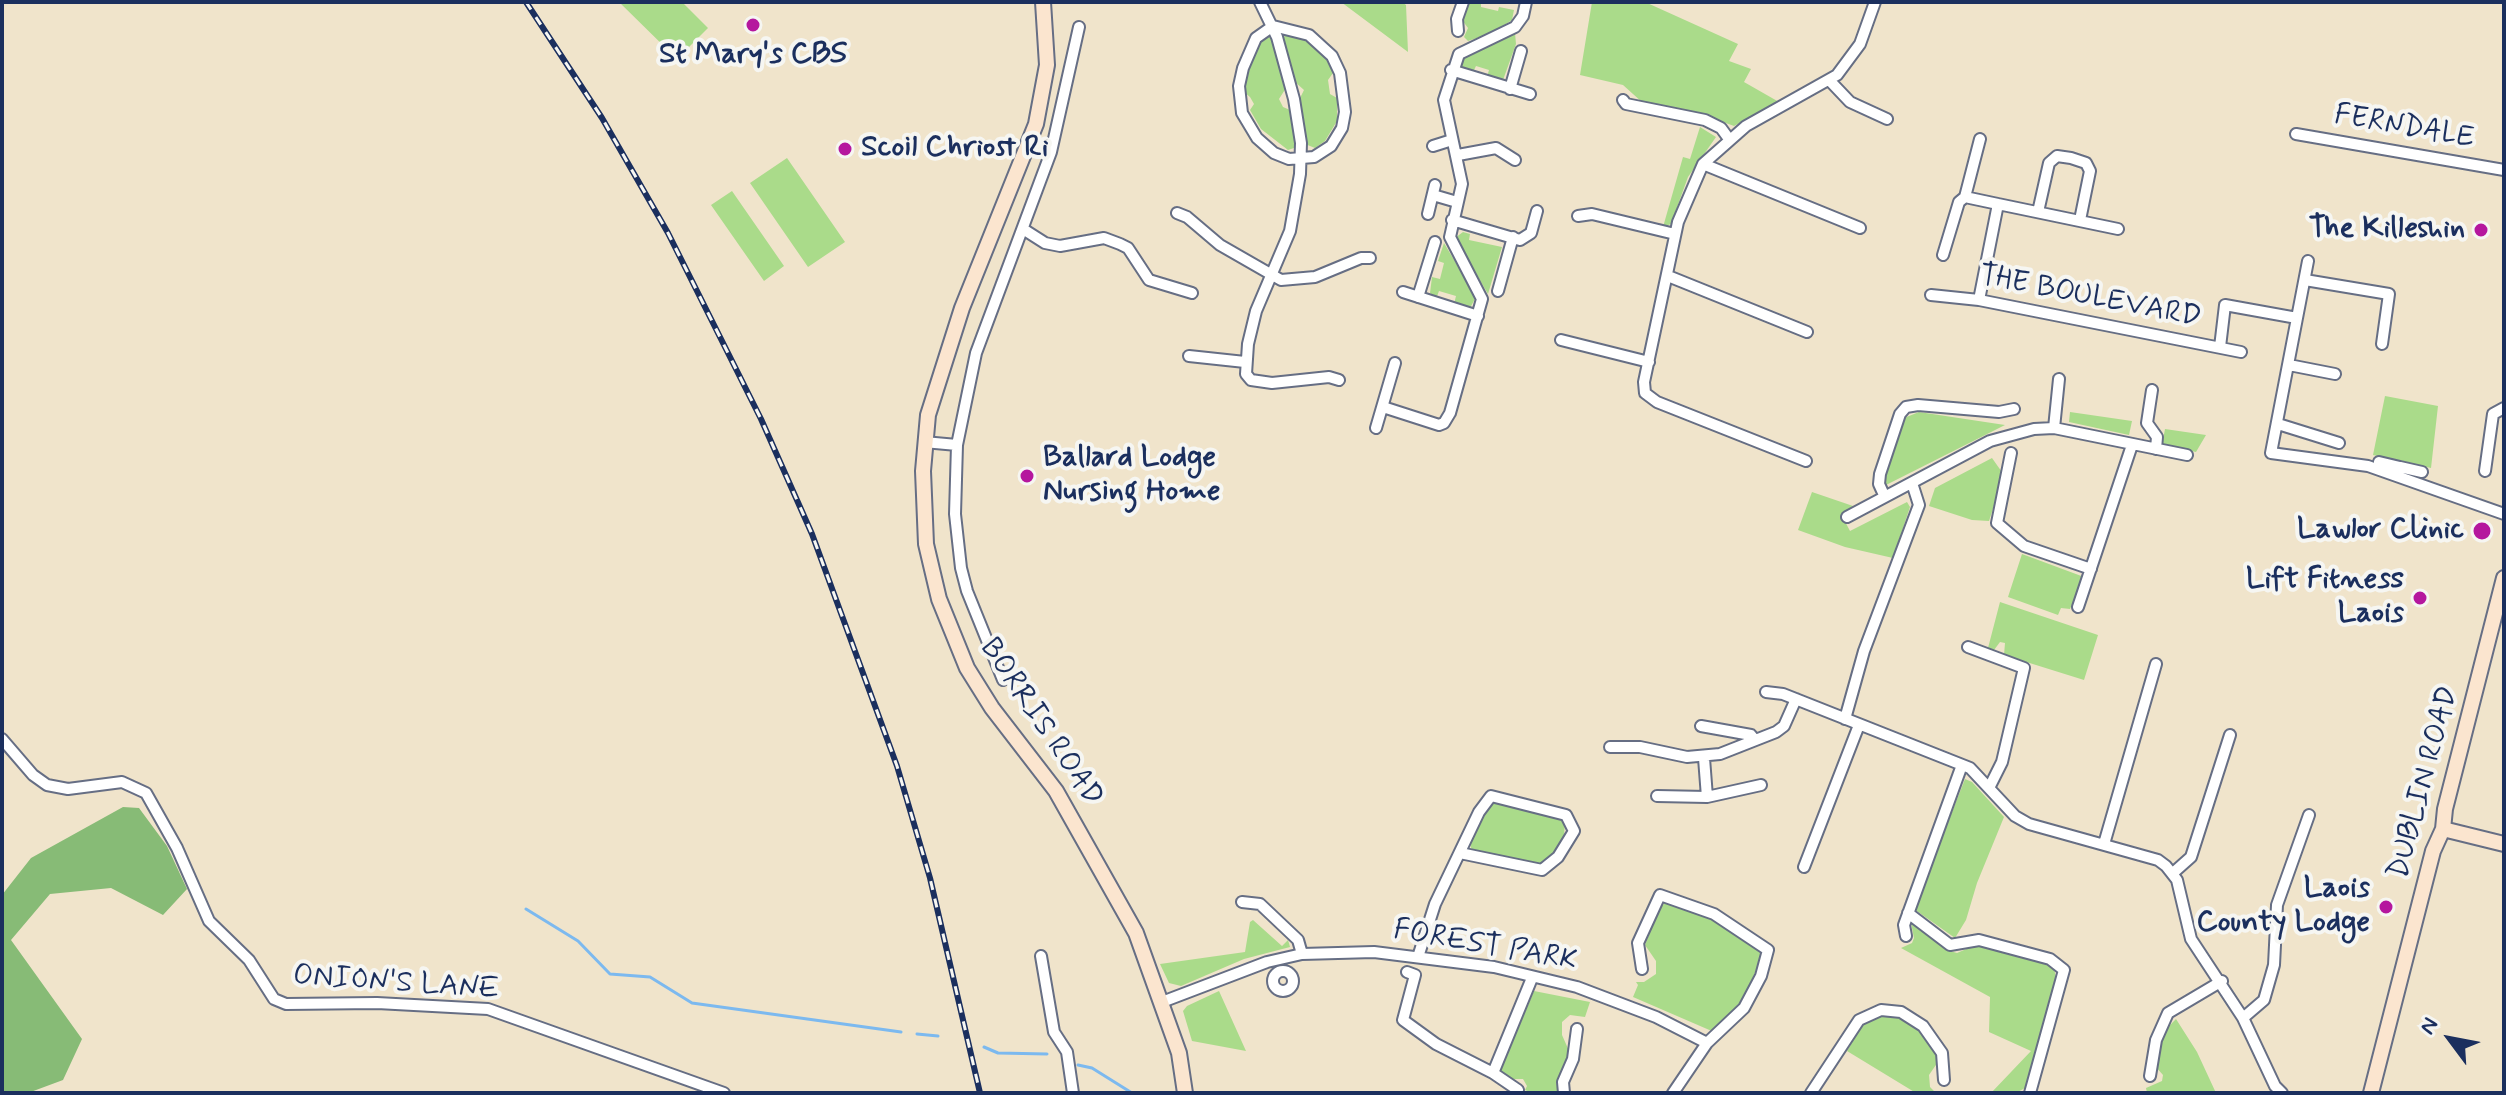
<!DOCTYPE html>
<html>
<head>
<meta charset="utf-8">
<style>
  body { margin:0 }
  #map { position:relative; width:2506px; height:1095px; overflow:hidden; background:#f0e4cb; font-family:Mynerve,sans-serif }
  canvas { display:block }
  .frame { position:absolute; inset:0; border:4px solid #1b2f5e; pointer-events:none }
  .north { position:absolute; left:2410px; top:999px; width:80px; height:80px; -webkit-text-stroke:6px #f6f6f2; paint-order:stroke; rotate:302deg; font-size:22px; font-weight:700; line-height:32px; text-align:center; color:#1b2f5e }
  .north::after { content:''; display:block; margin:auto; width:28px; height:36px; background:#1b2f5e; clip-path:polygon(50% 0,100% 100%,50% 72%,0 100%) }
</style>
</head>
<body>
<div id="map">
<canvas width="2506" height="1095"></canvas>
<div class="frame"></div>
<div class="north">N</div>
</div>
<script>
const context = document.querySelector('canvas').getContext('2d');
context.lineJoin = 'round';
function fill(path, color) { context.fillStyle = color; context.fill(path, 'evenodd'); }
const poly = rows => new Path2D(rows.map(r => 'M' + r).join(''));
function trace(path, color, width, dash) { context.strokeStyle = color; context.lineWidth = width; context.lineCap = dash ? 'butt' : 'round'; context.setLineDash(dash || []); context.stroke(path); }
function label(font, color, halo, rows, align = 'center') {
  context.font = font + ' Mynerve,sans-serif'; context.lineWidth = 8; context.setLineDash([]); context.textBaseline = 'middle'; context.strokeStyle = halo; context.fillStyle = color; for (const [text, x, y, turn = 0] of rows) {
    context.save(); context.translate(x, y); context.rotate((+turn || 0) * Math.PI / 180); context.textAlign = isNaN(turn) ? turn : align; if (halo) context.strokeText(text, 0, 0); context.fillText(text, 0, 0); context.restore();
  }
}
fill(poly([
  [619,2,682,2,708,28,677,59],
  [1341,2,1402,2,1406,5,1408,52],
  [1469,2,1481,3,1481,7,1498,11,1499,7,1514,10,1512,20,1492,33,1468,41,1464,37,1468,28,1462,20],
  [1592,2,1645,2,1738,44,1729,61,1751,69,1744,82,1779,102,1734,126,1696,112,1643,103,1623,85,1580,75],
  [1287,32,1301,34,1322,50,1333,73,1328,80,1330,94,1337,98,1337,121,1325,141,1315,148,1305,144,1298,102,1304,90,1294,81,1282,40],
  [1515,33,1516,44,1503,80,1487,77,1489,70,1476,66,1473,72,1462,68,1462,58,1467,54],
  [1261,37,1272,37,1286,88,1279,99,1283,107,1290,110,1295,139,1294,148,1288,150,1261,129,1250,110,1254,104,1250,97,1244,92,1247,68],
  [1700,127,1716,137,1688,177,1671,224,1663,227,1683,157,1690,159],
  [787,158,845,242,808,267,750,183],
  [732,191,784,266,764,281,711,205],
  [1463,232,1470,234,1469,240,1502,247,1488,294,1455,238],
  [1444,243,1476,297,1470,308,1454,304,1456,296,1439,291,1436,299,1430,293,1432,277,1440,279,1444,263,1438,261],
  [2385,396,2438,406,2431,468,2373,455],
  [1919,412,2005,425,1886,485,1884,474,1904,418],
  [2070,412,2132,421,2129,435,2069,422],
  [2165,429,2206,435,2196,452,2162,445],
  [1992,458,2004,475,1989,521,1972,520,1929,506,1935,488],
  [1812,492,1853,506,1841,514,1850,531,1907,502,1910,507,1893,558,1845,547,1798,530],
  [2022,554,2084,577,2070,609,2061,608,2058,615,2008,597],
  [2000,602,2098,635,2084,680,2004,655,2005,643,2000,642,1994,650,1988,648],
  [1965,779,1972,782,2004,817,1977,883,1966,920,1955,938,1914,909],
  [1493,800,1565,821,1564,837,1548,861,1541,864,1472,850,1469,842,1485,808],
  [1666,902,1713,919,1764,951,1741,1006,1714,1032,1633,997,1638,985,1636,982,1644,982,1656,974,1656,961,1645,945,1659,909],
  [1253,920,1282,946,1288,940,1290,947,1244,959,1181,986,1169,983,1160,964,1245,952,1250,922],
  [1911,923,1950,951,1957,953,1978,944,2050,963,2054,968,2057,983,2025,1088,2016,1093,1991,1093,2031,1051,1989,1032,1990,997,1901,948,1912,943,1914,938],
  [1219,991,1246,1051,1192,1041,1183,1011,1187,1006],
  [1534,991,1590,1002,1585,1017,1570,1015,1562,1022,1562,1035,1570,1053,1559,1079,1559,1093,1532,1093,1525,1090,1527,1086,1523,1079,1510,1079,1500,1071],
  [1878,1015,1905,1018,1924,1033,1940,1059,1929,1075,1930,1087,1936,1093,1916,1093,1847,1051,1864,1022],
  [2176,1019,2197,1052,2216,1093,2147,1093,2146,1088,2162,1081,2163,1075,2155,1066,2164,1031]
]), '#aadb8a');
fill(poly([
  [123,807,139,808,167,846,187,889,163,915,111,888,50,894,11,940,82,1039,63,1080,28,1093,2,1093,2,895,31,858]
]), '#87bb76');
trace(poly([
  [526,909,578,941,610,974,650,977,692,1003,901,1032],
  [917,1034,938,1036],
  [984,1047,998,1053,1047,1054],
  [1078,1065,1092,1068,1132,1093]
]), '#7cb9ef', 3);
const street = poly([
  [1260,2,1277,37,1294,99,1301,143,1300,174,1290,231,1256,311,1248,344,1246,374,1251,380,1272,383,1329,377,1339,380],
  [1273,26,1309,35,1332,56,1340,73,1345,112,1342,128,1331,146,1314,157,1289,159,1274,153,1257,138,1242,113,1239,86,1243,68,1256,38,1273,26],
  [1458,31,1457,19,1463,2],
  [1451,70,1530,94],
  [1830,81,1850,102,1887,119],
  [1510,89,1521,51],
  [1623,100,1626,104,1705,120,1721,128,1729,139],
  [2296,134,2504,170],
  [1433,146,1452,140],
  [1458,155,1496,148,1515,160],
  [1703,164,1860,228],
  [1433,195,1457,202],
  [1965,197,1980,139],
  [1998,204,2118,229],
  [2038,212,2049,163,2057,156,2071,158,2086,163,2090,171,2080,220],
  [1177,213,1187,217,1220,245,1281,280,1315,277,1361,258,1370,258],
  [1428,214,1435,185],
  [1578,216,1592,214,1675,234],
  [1452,220,1520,240,1531,233,1537,211],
  [1023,229,1045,243,1060,246,1104,238,1120,244,1128,248,1149,280,1192,293],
  [1943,255,1959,202,1965,197,1998,204,1979,300],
  [2308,261,2271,453,2368,466,2504,514],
  [1668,276,1807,332],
  [2305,280,2389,294,2382,344],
  [1498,291,1513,237],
  [1403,292,1478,316],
  [1931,295,1979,300,2241,352],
  [1418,297,1435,242],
  [1561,340,1649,362],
  [2220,347,2225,305,2297,318],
  [1189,356,1245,362],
  [2289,365,2335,374],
  [2152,390,2147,423,2157,437,2156,449],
  [1383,407,1439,425,1444,423,1450,413,1482,299,1450,237,1462,184,1444,100,1459,54,1515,27,1523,16,1526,2],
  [2278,424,2339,443],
  [1376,428,1395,363],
  [2054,428,2059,379],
  [924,442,957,445],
  [2011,453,1997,523,2024,546,2091,569],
  [1806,461,1657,402,1645,393,1644,382,1678,222,1703,164,1746,126,1837,75,1860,44,1875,2],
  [2379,462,2400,467,2398,476],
  [2400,467,2422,472],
  [2485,471,2493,414,2504,408],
  [1884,495,1879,484,1880,474,1900,414,1906,407,1918,405,1999,412,2014,409],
  [1847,517,1990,441,2034,429,2054,428,2187,455],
  [2078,607,2132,445],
  [1968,647,2024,668,2002,762,1990,786],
  [1003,680,967,591,961,568,955,514,957,445,976,353,1051,152,1079,27],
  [1766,692,1783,694,1970,768,2015,816,2029,824,2158,860,2166,866,2177,880,2191,939,2243,1018,2275,1086,2282,1093],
  [1845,719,1864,651,1919,505,1912,483],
  [1701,726,1751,735,1755,740],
  [2,739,33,775,47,785,68,789,122,782,146,793,177,848,209,921,249,960,274,999,286,1004,377,1003,488,1009,724,1093],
  [1610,747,1640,747,1687,757,1720,754,1776,732,1784,726,1796,699],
  [1704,758,1707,797],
  [1657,796,1707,797,1761,785],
  [2104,844,2156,664],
  [1804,867,1859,725],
  [2173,873,2191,857,2230,735],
  [1242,902,1260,904,1298,940,1302,954],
  [1908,913,1950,945,1979,940,2050,959,2064,970,2030,1093],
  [1906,936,1904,925,1962,765],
  [1041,956,1054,1032,1067,1052,1073,1093],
  [1418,957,1435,904,1479,812,1491,796,1566,815,1574,831,1558,857,1542,870,1460,853],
  [1642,969,1638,943,1660,895,1714,914,1768,950,1761,976,1744,1008,1707,1043,1673,1093],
  '1273 981a10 10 0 1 1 20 0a10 10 0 1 1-20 0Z',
  [1407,972,1415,975,1403,1020,1436,1044,1493,1073,1532,978],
  [1162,1002,1267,962,1302,954,1374,952,1494,967,1577,987,1656,1017,1707,1043],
  [2243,1018,2264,1000,2274,965,2277,905,2309,815],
  [1493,1073,1518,1090],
  [2150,1076,2156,1040,2168,1013,2222,981],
  [1564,1093,1563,1082,1573,1059,1577,1029],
  [1811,1093,1859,1020,1881,1010,1901,1012,1923,1026,1942,1053,1944,1080]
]);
const secondary = poly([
  [1043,2,1047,65,1036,124,962,308,928,415,923,471,926,544,939,599,967,668,992,708,1056,791,1136,933,1179,1053,1185,1093],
  [2443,829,2504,844],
  [2371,1093,2433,851,2443,829,2445,809,2504,578]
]);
trace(street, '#666e84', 14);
trace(secondary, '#666e84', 18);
trace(street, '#fff', 10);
trace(secondary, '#fbe5cf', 14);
const rail = poly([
  [526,2,602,118,668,233,761,419,812,534,897,766,930,878,980,1093]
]);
trace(rail, '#1b2f5e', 6);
trace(rail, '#f6f6f2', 3, [9]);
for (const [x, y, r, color] of [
  [753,25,8,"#b5179e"],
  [845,149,8,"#b5179e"],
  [2481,230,8,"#b5179e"],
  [1027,476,8,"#b5179e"],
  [2482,531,10,"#b5179e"],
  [2420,598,8,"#b5179e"],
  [2386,907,8,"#b5179e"]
]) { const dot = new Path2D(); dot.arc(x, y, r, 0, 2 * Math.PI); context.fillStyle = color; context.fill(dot); trace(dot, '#f6f6f2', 3); }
label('bold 30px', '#1b2f5e', '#f6f6f2', [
  ["St Mary's CBS",753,56,"center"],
  ["Scoil Chriost Ri",861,149,"left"],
  ["The Killeshin",2465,230],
  ["Ballard Lodge",1043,459,"left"],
  ["Nursing Home",1043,493,"left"],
  ["Lawlor Clinic",2464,531],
  ["Lift Fitness",2404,581],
  ["Laois",2404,615],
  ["Laois",2370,890],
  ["County Lodge",2370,924]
], 'right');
label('30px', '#1b2f5e', '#f6f6f2', [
  ["FERNDALE",2404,128,10],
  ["THE BOULEVARD",2090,298,11],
  ["BORRIS ROAD",1040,723,56],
  ["DUBLIN ROAD",2425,783,-75],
  ["FOREST PARK",1485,947,10],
  ["ONION'S LANE",396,984,4]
]);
</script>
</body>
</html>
